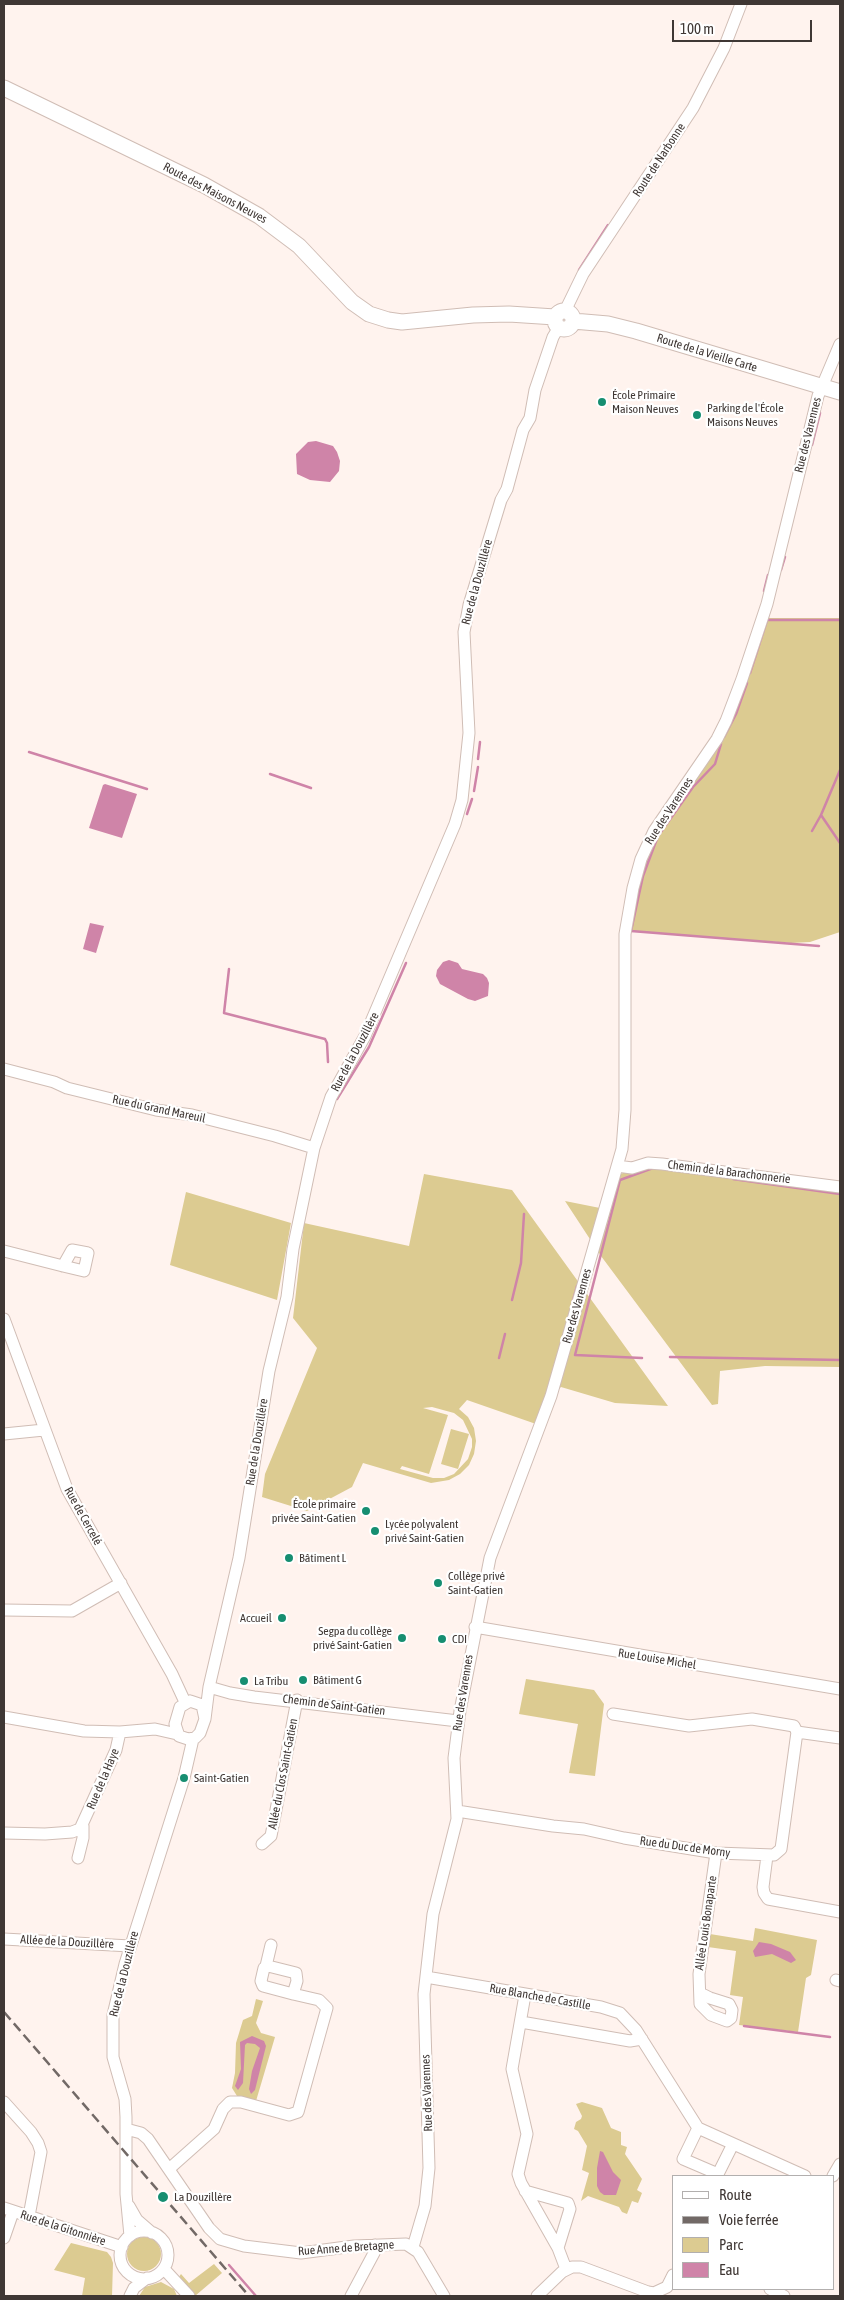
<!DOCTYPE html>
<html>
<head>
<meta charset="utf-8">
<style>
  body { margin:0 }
  #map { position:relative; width:844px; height:2300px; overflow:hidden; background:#fff3ee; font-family:"Asap Condensed",sans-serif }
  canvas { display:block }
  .frame { position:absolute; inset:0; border:5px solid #3f3734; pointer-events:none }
  .legend { position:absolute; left:672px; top:2175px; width:162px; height:115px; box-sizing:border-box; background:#fff; border:1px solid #b2afae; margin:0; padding:6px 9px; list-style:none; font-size:15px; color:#3f3734 }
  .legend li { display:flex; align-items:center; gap:10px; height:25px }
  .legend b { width:25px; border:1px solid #b2afae }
  .scale { position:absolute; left:672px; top:20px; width:140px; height:22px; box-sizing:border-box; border:2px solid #3f3734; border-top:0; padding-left:6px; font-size:15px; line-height:18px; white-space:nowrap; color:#3f3734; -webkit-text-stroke:4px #fff; paint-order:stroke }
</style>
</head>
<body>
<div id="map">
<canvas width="844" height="2300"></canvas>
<div class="frame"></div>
<ul class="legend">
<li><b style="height:6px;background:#fff"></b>Route</li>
<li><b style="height:6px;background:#726966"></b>Voie ferrée</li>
<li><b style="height:14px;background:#dccb91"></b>Parc</li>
<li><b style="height:14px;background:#cf84a8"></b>Eau</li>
</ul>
<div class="scale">100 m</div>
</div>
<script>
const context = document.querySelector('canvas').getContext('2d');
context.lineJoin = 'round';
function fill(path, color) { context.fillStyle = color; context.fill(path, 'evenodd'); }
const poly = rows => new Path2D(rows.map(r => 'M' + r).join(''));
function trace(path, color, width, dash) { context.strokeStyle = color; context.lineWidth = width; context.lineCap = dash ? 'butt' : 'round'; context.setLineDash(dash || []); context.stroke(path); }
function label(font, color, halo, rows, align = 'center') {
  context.font = font + ' "Asap Condensed",sans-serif'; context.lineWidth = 4.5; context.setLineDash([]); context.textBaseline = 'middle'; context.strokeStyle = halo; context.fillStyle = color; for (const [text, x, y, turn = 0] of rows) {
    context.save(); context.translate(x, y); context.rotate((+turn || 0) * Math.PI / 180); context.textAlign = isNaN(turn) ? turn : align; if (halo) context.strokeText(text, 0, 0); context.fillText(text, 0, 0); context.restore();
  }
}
fill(poly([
  [763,618,840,618,840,932,810,942,791,943,631,931,641,859,717,739],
  [648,1163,840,1188,840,1367,765,1366,720,1371,718,1404,712,1405,601,1256,565,1201,605,1209,614,1178,632,1168],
  [424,1174,512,1190,668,1406,615,1403,561,1387,545,1401,536,1424,467,1400,459,1409,468,1417,474,1428,476,1441,474,1454,469,1465,460,1474,449,1480,431,1483,363,1463,352,1487,307,1511,262,1497,265,1474,317,1348,293,1318,304,1223,409,1246],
  [432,1407,454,1413,463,1420,472,1439,472,1447,468,1459,454,1474,444,1478,433,1478,400,1469,402,1466,429,1474,448,1415,423,1408],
  [186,1192,291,1223,277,1300,170,1265],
  [451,1429,469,1434,458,1469,441,1464],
  [526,1679,594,1690,604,1704,595,1776,569,1773,578,1724,519,1714],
  [755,1928,817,1940,811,1975,806,1978,798,2032,739,2025,743,1997,730,1995,736,1951,708,1947,710,1934,753,1941],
  [256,1999,263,2001,256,2023,261,2033,275,2037,256,2101,237,2096,232,2088,235,2073,236,2043,243,2020,252,2016],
  [582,2102,602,2108,611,2128,621,2132,621,2145,627,2147,625,2154,642,2179,637,2190,642,2193,638,2203,632,2201,627,2214,622,2212,619,2207,588,2196,581,2201,589,2173,582,2170,587,2146,578,2131,574,2129,576,2122,581,2119,582,2116,576,2104],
  '127 2254a17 17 0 1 1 34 0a17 17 0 1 1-34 0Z',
  [71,2243,107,2252,111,2257,113,2263,112,2296,82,2296,85,2278,54,2270],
  [214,2264,222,2273,195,2296,179,2277,181,2274,189,2283],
  [161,2282,174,2289,177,2296,139,2296,145,2287]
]), '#dccb91');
fill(poly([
  [316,441,333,446,337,452,340,461,339,471,330,482,310,480,297,474,296,454,308,442],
  [105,784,137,794,122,838,89,828,103,785],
  [90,923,104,926,96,953,83,949],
  [449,960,458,963,462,969,483,974,487,978,489,983,488,996,475,1001,468,999,440,984,436,976,437,970,443,962],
  [759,1942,771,1944,790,1952,796,1960,791,1963,772,1954,755,1957,753,1951],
  [252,2036,264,2041,266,2046,255,2090,251,2094,249,2089,252,2071,260,2048,255,2044,247,2043,245,2045,243,2083,238,2090,235,2086,241,2069,240,2042],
  [600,2151,603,2152,613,2172,621,2180,616,2195,604,2195,600,2192,597,2186,597,2168]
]), '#cf84a8');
trace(poly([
  [579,270,608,225],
  [812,445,820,413],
  [781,570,785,557],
  [764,591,768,575],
  [768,620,840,620],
  [750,673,768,617],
  [724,737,736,714,747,683],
  [721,744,715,764,693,787,658,836,643,876,631,931,819,946],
  [29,752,147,789],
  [478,759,480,742],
  [840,770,821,815,840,843],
  [270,774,311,788],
  [474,791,478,767],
  [467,814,472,799],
  [812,831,821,815],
  [229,969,224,1013,325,1039,327,1043,328,1062],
  [337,1099,369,1047,406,963],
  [733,1179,840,1194],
  [512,1300,521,1263,524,1214],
  [572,1304,577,1286],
  [670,1357,840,1360],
  [499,1358,505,1334],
  [642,1358,575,1355,620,1180,653,1168],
  [744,2026,830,2037],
  [229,2265,256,2296]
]), '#cf84a8', 2.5);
const street = poly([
  [565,311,583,274,693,108,724,48,741,4],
  [4,1069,54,1082,67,1088,156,1110,192,1115,275,1136,314,1148],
  [617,1166,632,1168,648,1163,662,1164,840,1187],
  [4,1251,63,1266,84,1271,88,1253,72,1250,63,1266],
  [4,1319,67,1489,172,1674,185,1702],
  [4,1434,44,1430],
  [4,1610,72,1611,121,1583],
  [475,1627,840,1689],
  [209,1687,230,1693,254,1697,458,1721],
  [190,1701,202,1705,205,1719,200,1733,195,1738,188,1739,179,1736,175,1724,180,1707,190,1701],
  [613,1714,689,1726,752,1719,794,1726,797,1732],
  [4,1717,84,1731,120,1732,155,1729,177,1734],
  [205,1719,209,1687,239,1558,269,1371,287,1297,293,1249,314,1148,331,1097,365,1036,455,824,462,800,469,733,464,632,469,605,501,500,507,489,523,430,530,418,535,390,553,337,559,327],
  [457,1811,553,1826,584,1829,624,1838,716,1853,774,1855,781,1849,797,1732,840,1738],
  [4,1833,45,1834,72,1832,80,1829,116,1750,120,1732],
  [262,1844,271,1836,297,1700],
  [767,1856,763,1887,764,1893,768,1899,840,1912],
  [78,1858,83,1838,83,1826],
  [4,1939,130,1946],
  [266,1966,271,1945],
  [426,1977,601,2007,620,2013,636,2030,698,2128,805,2176],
  [836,1980,840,1981],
  [700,1993,710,1998,729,2004,732,2010,731,2018,727,2021,711,2015,700,2004,699,1974,716,1853],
  [525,1995,512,2069,527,2134,518,2174,521,2183,558,2248,566,2269],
  [521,2022,630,2041,642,2039],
  [4,2102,31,2132,38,2143,41,2152,29,2216],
  [698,2128,683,2159,718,2174,717,2176],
  [126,2129,141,2133,148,2139,209,2228,220,2239,244,2246,301,2253,354,2246,406,2244,418,2252,444,2296],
  [169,2169,214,2129,223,2109,230,2102,241,2102,289,2115,298,2112,327,2008,319,2000,293,1994,263,1986,261,1981,264,1968,268,1966,296,1973,297,1981,293,1994],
  [718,2174,733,2144],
  [833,2176,840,2164],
  [525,2191,568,2203,570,2209,558,2248],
  [129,2206,137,2220,152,2233],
  [4,2208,122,2247],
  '120 2255a24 24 0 1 1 48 0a24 24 0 1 1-48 0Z',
  [130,2236,126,2194,126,2117,125,2099,113,2057,113,2015,125,1964,184,1778,193,1739],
  [4,2238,13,2212],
  [413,2247,425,2206,429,2168,424,1994,433,1914,457,1819,454,1758,460,1711,490,1558,551,1396,622,1149,625,1110,625,934,633,888,641,859,654,831,717,739,726,721,742,679,767,604,818,396,840,344],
  [164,2269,189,2296],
  [770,2289,784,2296],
  [130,2296,134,2288,147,2278],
  [351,2296,374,2253,375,2245],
  [537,2296,562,2272,572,2267,581,2267,648,2292,654,2293,667,2287,673,2275]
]);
const secondary = poly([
  [4,88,204,185,259,216,299,246,352,302,369,314,388,320,402,322,473,315,509,314,555,317],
  '555 320a9 9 0 1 1 18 0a9 9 0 1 1-18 0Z',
  [573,321,608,324,636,331,840,392]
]);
trace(street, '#d0bdb5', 13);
trace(secondary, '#d0bdb5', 17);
trace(street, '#fff', 11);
trace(secondary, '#fff', 15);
trace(poly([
  [4,2012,249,2296]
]), '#726966', 2.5, [10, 5]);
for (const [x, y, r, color] of [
  [602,402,5,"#168e71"],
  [697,415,5,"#168e71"],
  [366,1511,5,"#168e71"],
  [375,1531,5,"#168e71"],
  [289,1558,5,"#168e71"],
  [438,1583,5,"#168e71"],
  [282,1618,5,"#168e71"],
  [402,1638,5,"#168e71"],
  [442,1639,5,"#168e71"],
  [303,1680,5,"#168e71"],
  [244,1681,5,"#168e71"],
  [184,1778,5,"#168e71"],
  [163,2197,6,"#168e71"]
]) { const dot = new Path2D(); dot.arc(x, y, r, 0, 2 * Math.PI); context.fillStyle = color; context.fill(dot); trace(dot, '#fff', 2); }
label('12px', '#3f3734', '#fff', [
  ["Route de Narbonne",659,160,-57],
  ["Route des Maisons Neuves",215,193,28],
  ["Route de la Vieille Carte",707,353,17],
  ["Rue des Varennes",808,435,-76],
  ["Rue de la Douzillère",477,582,-75],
  ["Rue des Varennes",669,811,-57],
  ["Rue de la Douzillère",355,1052,-62],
  ["Rue du Grand Mareuil",159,1109,12],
  ["Chemin de la Barachonnerie",729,1172,7],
  ["Rue des Varennes",577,1306,-74],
  ["Rue de la Douzillère",257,1442,-81],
  ["Rue de Cercelé",83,1516,61],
  ["Rue Louise Michel",657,1659,9],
  ["Rue des Varennes",463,1693,-81],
  ["Chemin de Saint-Gatien",334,1705,7],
  ["Allée du Clos Saint-Gatien",283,1774,-79],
  ["Rue de la Haye",103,1779,-67],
  ["Rue du Duc de Morny",685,1847,8],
  ["Allée Louis Bonaparte",706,1923,-82],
  ["Allée de la Douzillère",67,1942,3],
  ["Rue de la Douzillère",124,1974,-76],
  ["Rue Blanche de Castille",540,1997,10],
  ["Rue des Varennes",427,2093,-92],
  ["Rue de la Gitonnière",63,2228,18],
  ["Rue Anne de Bretagne",346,2248,-4]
]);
label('12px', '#3f3734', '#fff', [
  ["École Primaire",612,395],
  ["Maison Neuves",612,409],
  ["Parking de l'École",707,408],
  ["Maisons Neuves",707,422],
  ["École primaire",356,1504,"right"],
  ["privée Saint-Gatien",356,1518,"right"],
  ["Lycée polyvalent",385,1524],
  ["privé Saint-Gatien",385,1538],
  ["Bâtiment L",299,1558],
  ["Collège privé",448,1576],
  ["Saint-Gatien",448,1590],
  ["Accueil",272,1618,"right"],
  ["Segpa du collège",392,1631,"right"],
  ["privé Saint-Gatien",392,1645,"right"],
  ["CDI",452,1639],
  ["Bâtiment G",313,1680],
  ["La Tribu",254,1681],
  ["Saint-Gatien",194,1778],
  ["La Douzillère",174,2197]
], 'left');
</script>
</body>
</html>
